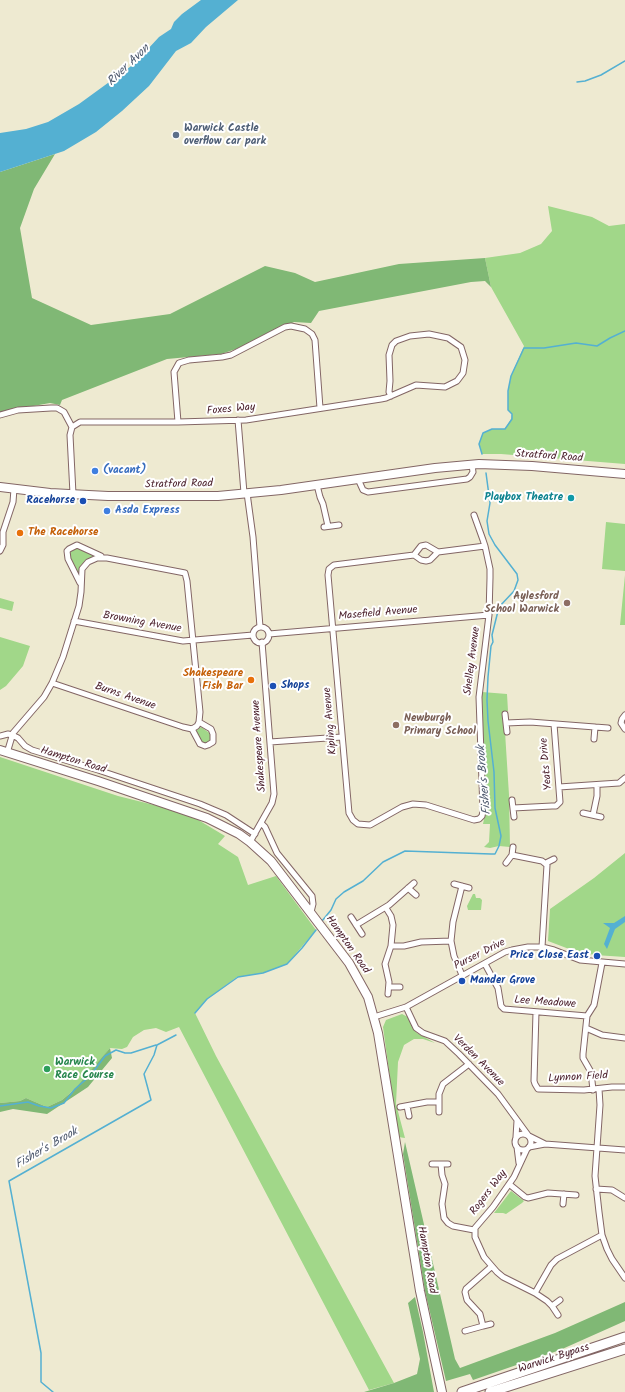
<!DOCTYPE html>
<html>
<head>
<meta charset="utf-8">
<style>
  body { margin:0 }
  canvas { display:block; background:#eeead1 }
</style>
</head>
<body>
<canvas width="625" height="1392"></canvas>
<script>
const context = document.querySelector('canvas').getContext('2d');
context.lineJoin = 'round';
function fill(path, color) { context.fillStyle = color; context.fill(path, 'evenodd'); }
const poly = rows => new Path2D(rows.map(r => 'M' + r).join(''));
function trace(path, color, width, dash) { context.strokeStyle = color; context.lineWidth = width; context.lineCap = dash ? 'butt' : 'round'; context.setLineDash(dash || []); context.stroke(path); }
function label(font, color, halo, rows, align = 'center') {
  context.font = font + ' Kalam,sans-serif'; context.lineWidth = 4; context.setLineDash([]); context.textBaseline = 'middle'; context.strokeStyle = halo; context.fillStyle = color; for (const [text, x, y, turn = 0] of rows) {
    context.save(); context.translate(x, y); context.rotate((+turn || 0) * Math.PI / 180); context.textAlign = isNaN(turn) ? turn : align; if (halo) context.strokeText(text, 0, 0); context.fillText(text, 0, 0); context.restore();
  }
}
fill(poly([
  [548,206,592,217,609,226,625,224,625,464,501,454,482,454,481,450,479,444,483,433,492,429,505,429,511,419,512,414,508,410,508,393,511,376,524,346,491,287,485,258,520,253,541,244,552,231],
  [606,522,625,524,625,571,602,569],
  [78,547,93,555,94,556,86,560,81,565,78,575,69,556,70,551],
  [625,575,625,625,620,625],
  [0,598,14,602,12,611,0,608],
  [0,637,30,646,23,666,6,686,0,690],
  [482,692,507,694,508,711,503,711,502,717,505,732,509,795,510,847,499,846,490,848,484,847,489,842,490,824,483,824,485,814],
  [201,727,211,734,211,739,207,744,200,742,197,736,196,731],
  [0,757,118,796,162,807,195,818,225,836,218,844,238,857,248,885,276,876,316,930,287,964,263,973,237,977,207,999,195,1013,216,1056,394,1383,369,1390,179,1027,166,1032,156,1028,144,1030,133,1037,127,1047,122,1049,110,1048,83,1082,62,1100,47,1107,26,1098,20,1101,0,1103],
  [625,853,625,957,595,955,577,952,548,941,550,909,594,878],
  [473,894,475,894,476,898,480,898,482,900,481,910,468,910,467,906],
  [402,1014,408,1017,413,1028,417,1033,435,1043,423,1039,414,1039,404,1045,398,1062,396,1104,405,1138,398,1137,383,1027,386,1020],
  [511,1191,524,1201,522,1203,506,1214,503,1213,494,1213]
]), '#a1d789');
fill(poly([
  [55,154,34,189,20,228,32,298,91,325,170,314,265,266,295,273,315,282,399,264,485,258,491,287,485,281,471,282,319,311,311,323,294,322,236,349,221,354,167,359,62,400,60,405,50,403,0,412,0,172],
  [110,1048,112,1058,88,1087,47,1114,13,1109,0,1112,0,1103,20,1101,26,1098,47,1107,62,1100,75,1089],
  [405,1142,455,1359,460,1368,555,1333,625,1302,625,1321,560,1350,473,1380,470,1374,446,1381,425,1291,403,1154],
  [415,1297,423,1332,434,1392,364,1392,394,1383,417,1374,420,1359,408,1303]
]), '#80b875');
fill(poly([
  [201,0,238,0,206,27,191,43,176,51,149,86,122,111,96,132,64,151,0,172,0,133,26,129,48,122,79,104,134,64,159,37,171,29,174,22,182,14],
  [625,916,625,922,615,929,607,949,604,944,610,928,603,923,614,923]
]), '#54b0d2');
trace(poly([
  [577,82,585,81,601,75,625,61],
  [482,454,479,444,483,433,492,429,505,429,512,419,512,414,508,410,508,391,511,376,524,348,544,348,576,343,597,346,610,338,625,331],
  [322,921,331,910,336,899,344,892,363,881,383,862,405,851,491,854,495,854,499,846,501,836,495,808,494,772,488,721,487,700,488,677,491,646,493,642,492,635,499,607,514,591,518,580,517,574,495,545,489,534,487,521,490,503,486,473],
  [195,1013,207,999,238,977,263,973,287,964,302,948,316,930],
  [0,1106,28,1102,39,1106,51,1108,64,1103,75,1089,91,1075,105,1056,116,1050,125,1053,131,1053,156,1045],
  [53,1392,41,1382,41,1353,9,1181,151,1100,144,1074,154,1055,157,1045,176,1035]
]), '#54b0d2', 1.5);
const street = poly([
  [0,415,18,410,51,408,57,408,64,412,72,427,70,435,73,494],
  [238,420,244,493],
  [178,422,174,372,179,363,189,360,222,357,231,355,285,327,291,326,305,329,312,334,315,340,320,408],
  [72,427,80,422,178,422,246,420,381,399,386,398,416,385,445,387,457,381,463,373,465,360,461,347,448,338,429,334,410,336,396,341,392,345,389,355,390,381,389,392,391,396],
  [358,479,363,490,368,492,467,479,470,477,473,472,472,465],
  [317,485,320,497,323,504,328,526],
  [247,493,253,537,260,627],
  [474,515,483,540,485,546,490,569,490,578,489,615,479,697,483,811,482,816,479,819,474,820,426,805,413,804,402,807,370,825,358,824,353,820,349,813,328,575,329,569,334,565,414,555,421,560,426,561,430,560,438,552,485,546],
  [324,527,339,525],
  [0,551,3,545,3,532,13,502,14,489],
  [414,555,421,546,426,545,438,552],
  [80,583,68,559,67,551,69,549,77,545,101,556],
  [74,621,183,641,253,635],
  '253 635a8 8 0 1 1 16 0a8 8 0 1 1-16 0Z',
  [269,634,489,615],
  [52,683,183,727,192,729],
  [505,714,507,732],
  [625,715,622,719,621,723,625,729],
  [199,722,211,729,213,734,213,742,208,745,205,746,200,744,192,729,197,726,199,722],
  [506,723,530,722,608,728],
  [0,736,8,734,12,735,18,738,25,746,32,750,98,770,200,804,226,815,255,834],
  [594,739,595,727],
  [270,742,342,737],
  [7,753,13,733,44,697,52,683,63,657,79,606,81,592,82,569,88,562,97,558,107,558,185,573,187,581,200,712,199,722],
  [559,787,619,783,625,778],
  [512,800,514,817],
  [513,808,552,806,556,806,560,802,554,724],
  [583,813,601,817],
  [593,815,597,796,597,785],
  [261,823,265,827,277,853,312,896,313,904,311,912],
  [250,842,272,803,274,794,262,642],
  [512,855,542,861,547,865,542,947],
  [506,863,512,855,513,847],
  [546,863,554,859],
  [454,884,469,888],
  [462,886,453,922,451,941,454,956,462,975],
  [408,888,416,895],
  [386,908,391,916,393,925,391,946,385,964,389,982,388,994],
  [351,917,362,934],
  [356,925,389,905,414,883],
  [391,946,404,946,421,942,451,941],
  [485,964,498,988,501,1006,504,1009,587,1016],
  [389,987,400,987],
  [406,1007,416,1028,423,1033,445,1041,459,1054,498,1094,528,1135],
  [536,1012,534,1081,535,1084,538,1089,584,1090,612,1087,625,1087],
  [374,1017,406,1007,505,952,512,950,528,947,542,947,554,950,580,960,625,964],
  [586,1028,602,1035,625,1038],
  [599,1089,600,1105,595,1176,599,1212,602,1235,607,1249,612,1259,625,1278],
  [593,1090,591,1072,583,1058,583,1054,587,1016,594,1005,602,963],
  [439,1102,439,1112],
  [407,1106,409,1116],
  [400,1107,427,1102,439,1102,439,1094,443,1084,469,1064],
  '515 1142a8 8 0 1 1 16 0a8 8 0 1 1-16 0Z',
  [529,1136,545,1144],
  [516,1137,517,1121],
  [517,1147,519,1163],
  [529,1147,545,1144,625,1150],
  [527,1149,514,1177,493,1207,475,1228,475,1237,484,1257,497,1272,503,1277,535,1293,547,1301,552,1306,558,1315],
  [432,1164,448,1164],
  [441,1164,442,1175,445,1184,442,1204,444,1218,448,1223,453,1226,474,1230],
  [509,1184,525,1197,528,1198,548,1193,576,1195],
  [596,1189,612,1190,625,1198],
  [563,1204,564,1194],
  [535,1293,551,1265,557,1259,602,1235],
  [552,1306,560,1300],
  [483,1326,491,1324],
  [465,1331,483,1326,480,1314,467,1300,465,1292,466,1289,491,1267]
]);
const primary = poly([
  [0,487,50,493,108,496,218,496,281,490,435,468,479,464,532,466,625,474],
  [0,750,98,781,207,818,239,834,250,842,271,861,349,963,368,997,378,1033,420,1291,442,1392]
]);
const highway = poly([
  [462,1392,625,1337],
  [490,1392,625,1349]
]);
trace(street, '#836665', 7);
trace(primary, '#836665', 10);
trace(highway, '#836665', 11);
trace(street, '#fff', 5);
trace(primary, '#fff', 8);
trace(highway, '#fff', 9);
for (const [x, y, r, color] of [
  [176,135,4,"#5c6f8a"],
  [95,471,4,"#3f7fe0"],
  [571,498,4,"#0f9aa8"],
  [83,501,4,"#1a4fb4"],
  [107,511,4,"#3f7fe0"],
  [20,533,4,"#e8710a"],
  [567,603,4,"#8d6e63"],
  [251,680,4,"#e8710a"],
  [273,686,4,"#1a4fb4"],
  [396,725,4,"#8d6e63"],
  [597,956,4,"#1a4fb4"],
  [462,981,4,"#1a4fb4"],
  [47,1069,4,"#2e9e5b"]
]) { const dot = new Path2D(); dot.arc(x, y, r, 0, 2 * Math.PI); context.fillStyle = color; context.fill(dot); trace(dot, '#fff', 1.5); }
label('bold 11px', '#4e5e75', '#fff', [
  ["Warwick Castle",184,129],
  ["overflow car park",184,142]
], 'left');
label('11px', '#4a1f2b', '#fff', [
  ["Foxes Way",231,410,-5],
  ["Stratford Road",549,457,4],
  ["Stratford Road",179,485,-1],
  ["Masefield Avenue",378,614,-5],
  ["Browning Avenue",142,623,10],
  ["Shelley Avenue",473,661,-83],
  ["Burns Avenue",125,697,19],
  ["Kipling Avenue",331,721,-95],
  ["Shakespeare Avenue",260,746,-94],
  ["Hampton Road",73,761,17],
  ["Yeats Drive",547,764,-95],
  ["Hampton Road",347,945,55],
  ["Purser Drive",480,955,-27],
  ["Lee Meadowe",545,1003,4],
  ["Verden Avenue",478,1061,45],
  ["Lynnon Field",578,1078,-3],
  ["Rogers Way",489,1193,-53],
  ["Hampton Road",426,1260,80],
  ["Warwick Bypass",554,1359,-18]
]);
label('bold 11px', '#366cbe', '#fff', [
  ["(vacant)",103,471],
  ["Asda Express",115,511]
], 'left');
label('bold 11px', '#0d838f', '#fff', [
  ["Playbox Theatre",563,498]
], 'right');
label('bold 11px', '#164399', '#fff', [
  ["Racehorse",75,501],
  ["Shops",281,686,"left"],
  ["Price Close East",589,956],
  ["Mander Grove",470,981,"left"]
], 'right');
label('bold 11px', '#c56008', '#fff', [
  ["The Racehorse",28,533],
  ["Shakespeare",243,674,"right"],
  ["Fish Bar",243,687,"right"]
], 'left');
label('bold 11px', '#785e54', '#fff', [
  ["Aylesford",559,597],
  ["School Warwick",559,610],
  ["Newburgh",404,719,"left"],
  ["Primary School",404,732,"left"]
], 'right');
label('bold 11px', '#27864d', '#fff', [
  ["Warwick",55,1063],
  ["Race Course",55,1076]
], 'left');
label('italic 12px', '#4e596e', '#fff', [
  ["River Avon",129,66,-44],
  ["Fisher's Brook",485,780,-95],
  ["Fisher's Brook",47,1149,-30]
]);
</script>
</body>
</html>
